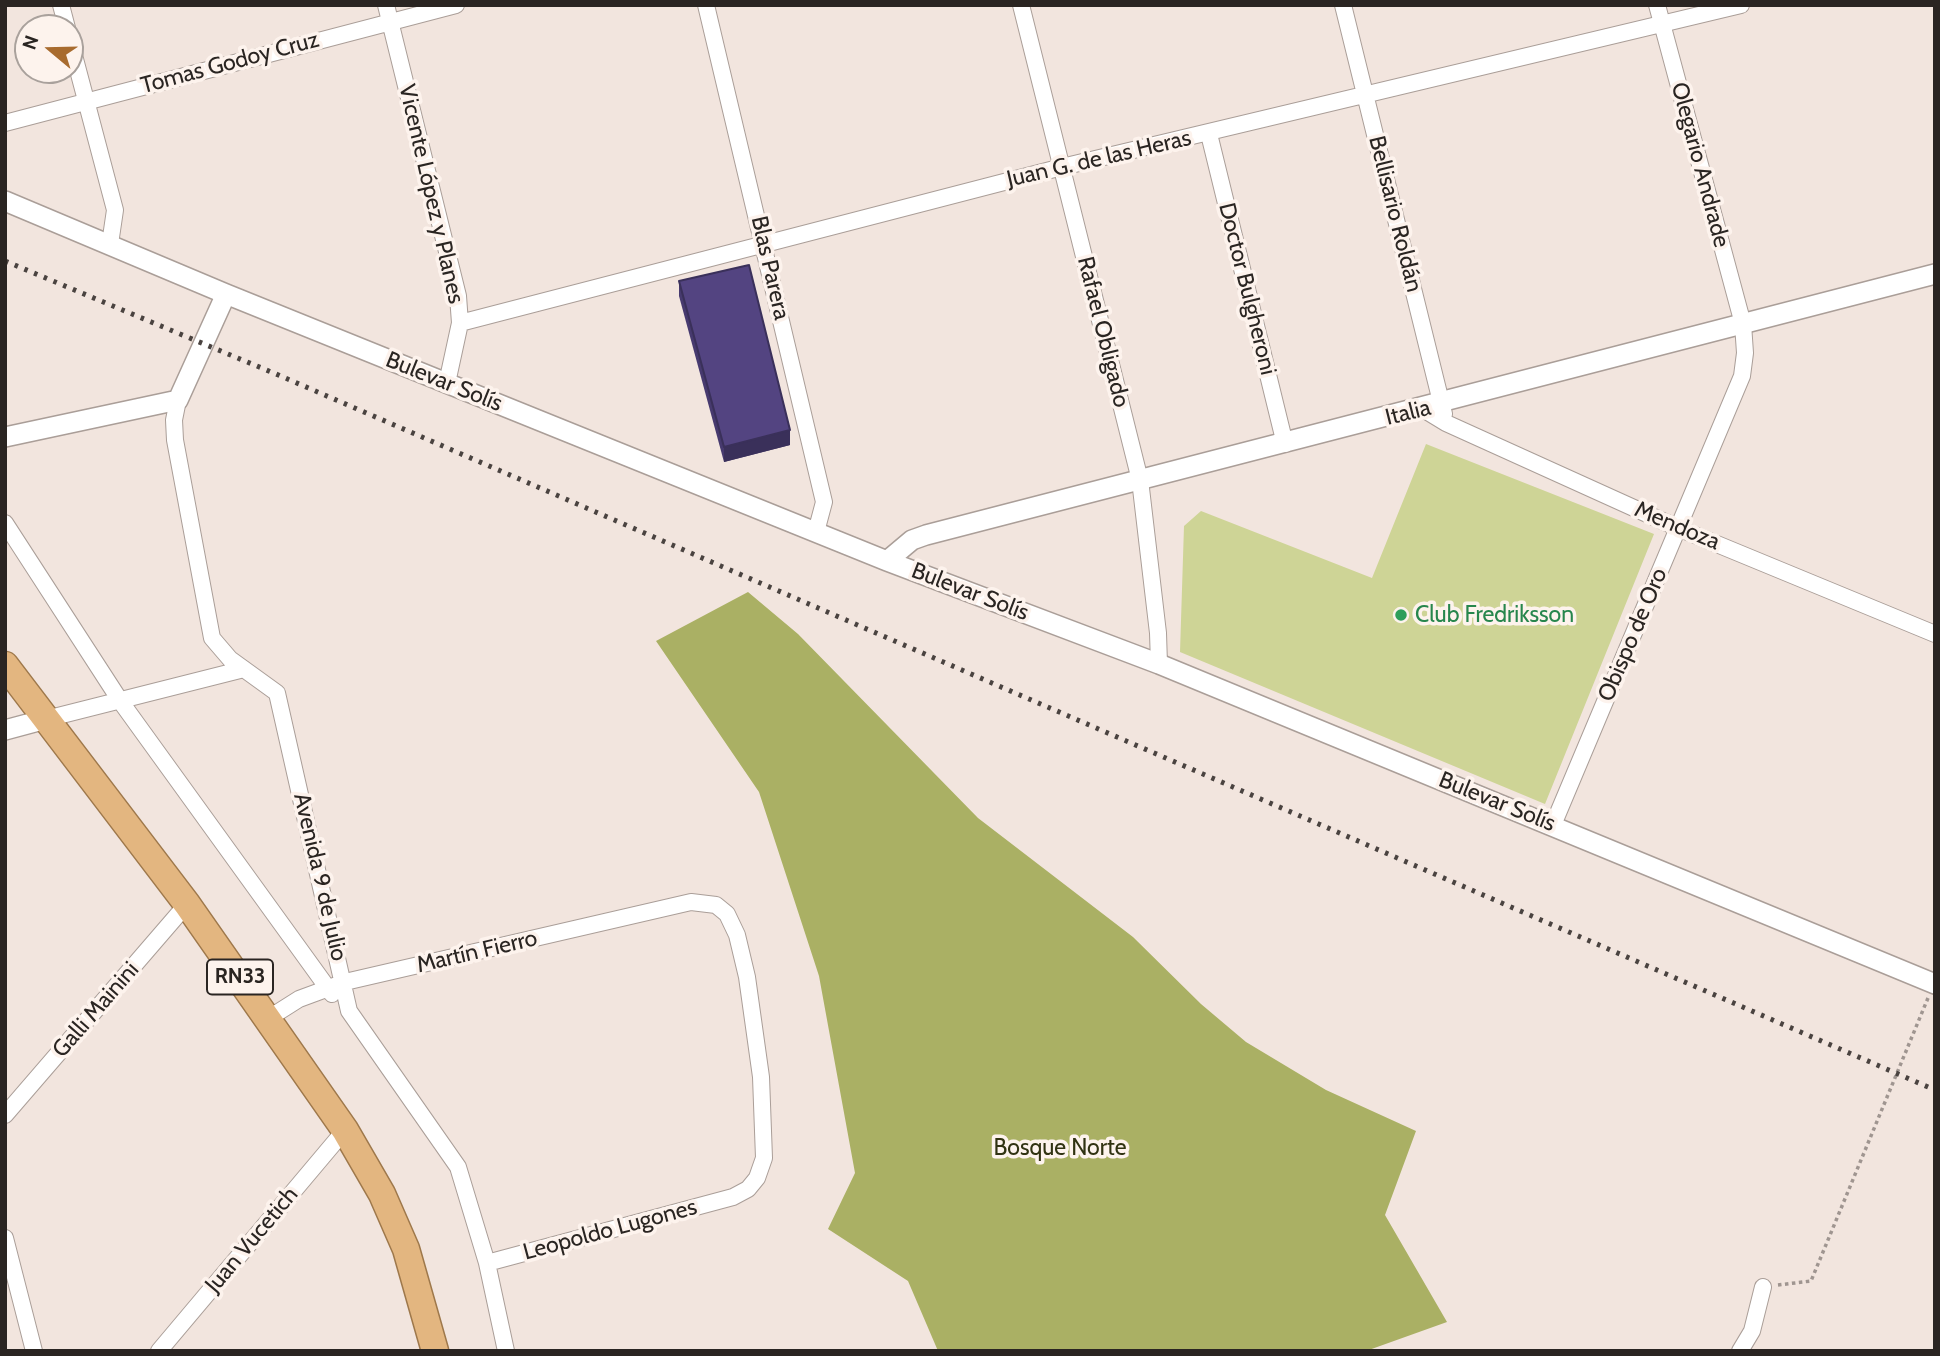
<!DOCTYPE html>
<html>
<head>
<meta charset="utf-8">
<style>
  body { margin:0 }
  #map { position:relative; width:1940px; height:1356px; overflow:hidden; background:#f2e5de; font-family:Cabin,sans-serif }
  canvas { display:block }
  .frame { position:absolute; inset:0; border:7px solid #2a2522; pointer-events:none }
  .north { position:absolute; left:14px; top:14px; width:70px; height:70px; box-sizing:border-box; background:#fdf3ed; border:2px solid #a9a19c; border-radius:50%; rotate:289deg; font-size:19px; font-weight:700; line-height:28px; text-align:center; color:#2a2522 }
  .north::after { content:''; display:block; margin:auto; width:24px; height:32px; background:#a86b2e; clip-path:polygon(50% 0,100% 100%,50% 72%,0 100%) }
</style>
</head>
<body>
<div id="map">
<canvas width="1940" height="1356"></canvas>
<div class="frame"></div>
<div class="north">N</div>
</div>
<script>
const context = document.querySelector('canvas').getContext('2d');
context.lineJoin = 'round';
function fill(path, color) { context.fillStyle = color; context.fill(path, 'evenodd'); }
const poly = rows => new Path2D(rows.map(r => 'M' + r).join(''));
function trace(path, color, width, dash) { context.strokeStyle = color; context.lineWidth = width; context.lineCap = dash ? 'butt' : 'round'; context.setLineDash(dash || []); context.stroke(path); }
function label(font, color, halo, rows, align = 'center') {
  context.font = font + ' Cabin,sans-serif'; context.lineWidth = 7; context.setLineDash([]); context.textBaseline = 'middle'; context.strokeStyle = halo; context.fillStyle = color; for (const [text, x, y, turn = 0] of rows) {
    context.save(); context.translate(x, y); context.rotate((+turn || 0) * Math.PI / 180); context.textAlign = isNaN(turn) ? turn : align; if (halo) context.strokeText(text, 0, 0); context.fillText(text, 0, 0); context.restore();
  }
}
fill(poly([
  [1426,444,1654,534,1545,804,1180,652,1184,526,1201,511,1372,578]
]), '#ced496');
fill(poly([
  [748,592,798,634,978,818,1133,937,1201,1004,1246,1042,1326,1090,1416,1131,1385,1215,1447,1322,1366,1351,938,1351,908,1281,828,1229,855,1173,819,976,759,792,656,641]
]), '#aab064');
const minor = poly([
  [61,5,67,28],
  [386,5,458,296,460,323,447,383],
  [706,5,824,502,816,532],
  [1021,5,1140,480,1158,633,1159,664],
  [1343,5,1444,414],
  [70,40,115,210,110,244],
  [5,123,456,5],
  [1209,134,1285,444],
  [460,323,1062,167,1741,5],
  [178,400,174,420,175,440,212,638,230,659,277,693,349,1011,458,1167,487,1263,506,1351],
  [1423,409,1446,423,1678,528,1935,634],
  [5,523,121,702,332,994],
  [46,719,244,669],
  [1553,825,1742,376,1745,353,1743,324,1657,5],
  [269,1018,299,999,345,982,691,902,716,905,727,914,737,935,747,977,761,1077,764,1158,757,1178,748,1189,733,1197,487,1263],
  [5,1115,187,904],
  [5,1238,34,1351],
  [159,1351,345,1130],
  [1740,1351,1752,1331,1763,1287]
]);
const tertiary = poly([
  [5,201,226,294,887,561,1159,664,1935,984],
  [5,437,178,400,226,294],
  [887,561,912,540,926,535,1935,274],
  [5,730,46,719]
]);
const trunk = poly([
  [5,665,187,904,345,1130,382,1194,406,1249,435,1351]
]);
trace(minor, '#aa9e98', 18);
trace(tertiary, '#aa9e98', 22);
trace(trunk, '#9e784b', 29);
trace(poly([
  [1778,1285,1811,1281,1928,998]
]), '#9f9590', 3.5, [3.5, 3.5]);
trace(minor, '#fff', 16);
trace(tertiary, '#fff', 19);
trace(trunk, '#e3b680', 26);
trace(poly([
  [5,261,276,374,1935,1090]
]), '#4a4340', 5, [3.5, 7]);
fill(poly([
  [679,281,790,445,724,462,679,296]
]), '#473a6f');
fill(poly([
  [790,430,790,445,724,462,724,447]
]), '#3a305a');
const building = poly([
  [749,265,790,430,724,447,679,281,749,265]
]);
fill(building, '#534481');
trace(building, '#3a305a', 2);
for (const [x, y, r, color] of [
  [1401,615,7,"#2e9e5b"]
]) { const dot = new Path2D(); dot.arc(x, y, r, 0, 2 * Math.PI); context.fillStyle = color; context.fill(dot); trace(dot, '#fdf3ed', 2.5); }
for (const [x, y, w] of [
  [240,977,66]
]) { const box = new Path2D(); box.roundRect(x - w / 2, y - 17.5, w, 35, 5); context.fillStyle = '#fdf3ed'; context.fill(box); trace(box, '#2a2522', 2); }
label('bold 21px', '#2a2522', null, [
  ["RN33",240,977]
]);
label('23px', '#2a2522', '#fdf3ed', [
  ["Tomas Godoy Cruz",230,63,-15],
  ["Juan G. de las Heras",1099,159,-13],
  ["Olegario Andrade",1700,165,75],
  ["Vicente López y Planes",431,194,77],
  ["Bellisario Roldán",1395,214,76],
  ["Blas Parera",770,268,77],
  ["Doctor Bulgheroni",1247,289,76],
  ["Rafael Obligado",1103,332,76],
  ["Bulevar Solís",444,382,22],
  ["Italia",1408,413,-14],
  ["Mendoza",1677,526,23],
  ["Bulevar Solís",970,592,21],
  ["Obispo de Oro",1633,635,-67],
  ["Bulevar Solís",1497,802,22],
  ["Avenida 9 de Julio",320,877,77],
  ["Martín Fierro",477,952,-13],
  ["Galli Mainini",96,1010,-49],
  ["Leopoldo Lugones",610,1230,-15],
  ["Juan Vucetich",252,1240,-50]
]);
label('23px', '#27864d', '#fdf3ed', [
  ["Club Fredriksson",1415,615]
], 'left');
label('23px', '#313312', '#fdf3ed', [
  ["Bosque Norte",1060,1148]
]);
</script>
</body>
</html>
